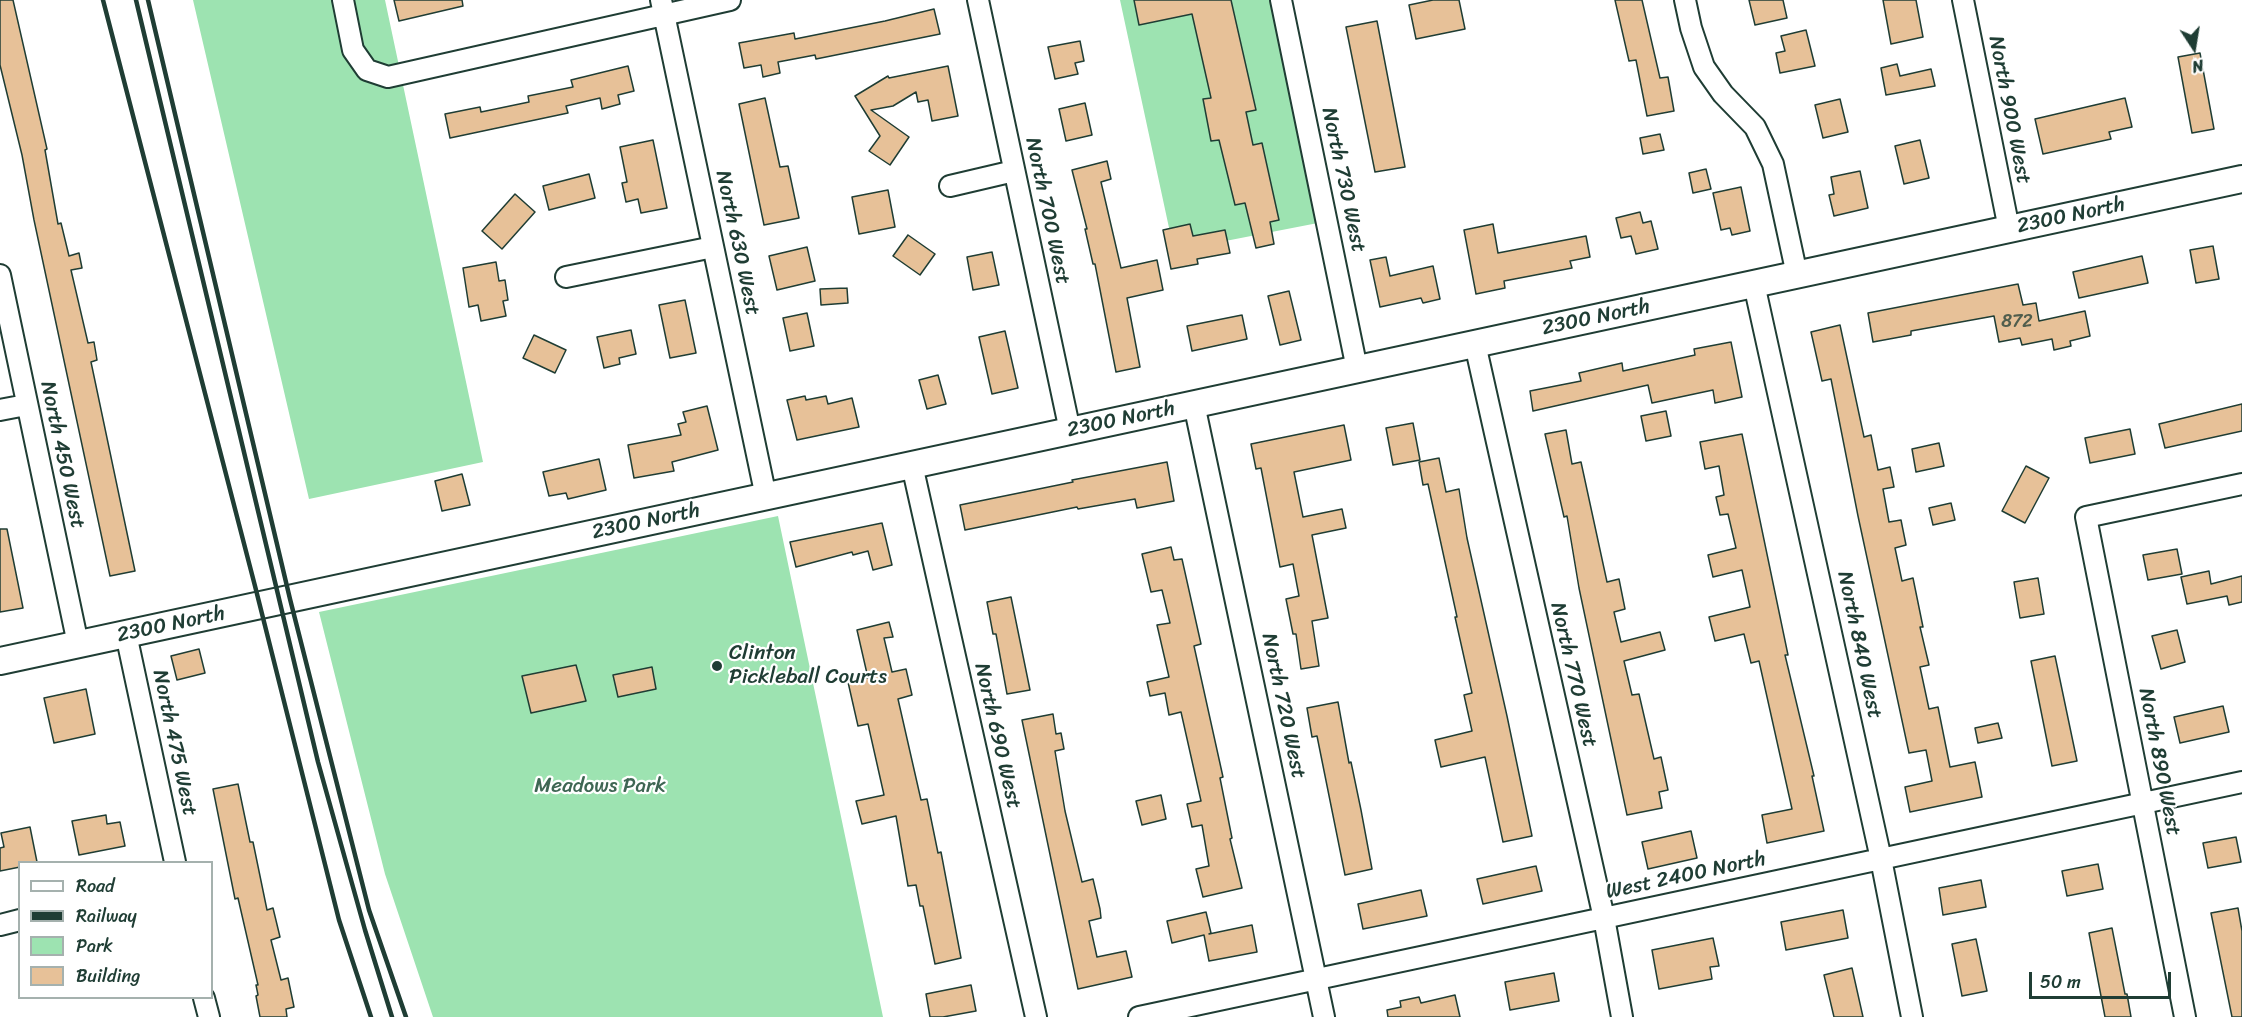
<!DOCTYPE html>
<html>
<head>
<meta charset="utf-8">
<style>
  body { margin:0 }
  #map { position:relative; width:2242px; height:1017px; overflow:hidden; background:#fff; font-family:Sriracha,sans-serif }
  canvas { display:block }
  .legend { position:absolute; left:18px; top:861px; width:195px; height:138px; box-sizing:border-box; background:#fff; border:2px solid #a5b1ae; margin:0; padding:8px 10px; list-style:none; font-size:18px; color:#1f3d34 }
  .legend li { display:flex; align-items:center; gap:12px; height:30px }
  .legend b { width:30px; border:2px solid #a5b1ae }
  .north { position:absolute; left:2164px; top:18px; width:60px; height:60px; -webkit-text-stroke:4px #fff; paint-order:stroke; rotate:168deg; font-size:16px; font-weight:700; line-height:24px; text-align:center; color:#1f3d34 }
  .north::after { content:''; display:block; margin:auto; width:21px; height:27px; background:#1f3d34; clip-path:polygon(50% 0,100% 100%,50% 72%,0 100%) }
  .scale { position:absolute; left:2029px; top:972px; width:142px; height:27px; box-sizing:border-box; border:3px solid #1f3d34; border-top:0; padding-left:8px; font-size:18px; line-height:21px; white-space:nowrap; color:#1f3d34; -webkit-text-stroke:4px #fff; paint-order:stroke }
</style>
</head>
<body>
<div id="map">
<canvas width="2242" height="1017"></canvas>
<ul class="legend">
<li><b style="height:8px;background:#fff"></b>Road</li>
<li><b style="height:8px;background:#1f3d34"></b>Railway</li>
<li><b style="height:16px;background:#9de3b1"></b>Park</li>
<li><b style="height:16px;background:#e7c198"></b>Building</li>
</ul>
<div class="north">N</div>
<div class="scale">50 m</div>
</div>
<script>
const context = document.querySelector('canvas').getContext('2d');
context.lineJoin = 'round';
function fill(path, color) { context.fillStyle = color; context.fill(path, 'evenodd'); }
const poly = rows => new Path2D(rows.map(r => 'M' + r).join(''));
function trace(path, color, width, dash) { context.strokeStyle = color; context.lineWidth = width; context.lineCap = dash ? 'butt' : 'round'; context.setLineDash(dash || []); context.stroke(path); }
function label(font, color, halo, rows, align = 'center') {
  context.font = font + ' Sriracha,sans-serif'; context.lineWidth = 4.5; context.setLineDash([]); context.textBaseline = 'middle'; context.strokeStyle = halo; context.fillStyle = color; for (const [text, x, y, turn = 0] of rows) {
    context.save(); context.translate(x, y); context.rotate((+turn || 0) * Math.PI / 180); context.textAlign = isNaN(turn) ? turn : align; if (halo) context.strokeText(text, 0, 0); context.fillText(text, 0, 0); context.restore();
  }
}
fill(poly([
  [193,0,385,0,483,462,309,499],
  [1120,0,1273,0,1323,222,1174,251],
  [778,516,883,1017,433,1017,385,874,319,612]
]), '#9de3b1');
const building = poly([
  [0,0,13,0,47,149,45,150,58,224,61,223,69,256,79,253,82,268,71,270,88,343,94,342,97,360,91,362,135,571,110,576,34,220,22,155,0,65,0,0],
  [394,0,462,0,463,6,399,21,394,0],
  [1134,0,1231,0,1256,110,1246,112,1253,145,1262,143,1279,220,1270,222,1274,244,1256,248,1245,203,1235,205,1219,140,1211,141,1203,99,1211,98,1192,14,1139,25,1134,0],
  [1433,0,1459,0,1465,29,1416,39,1409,5,1433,0],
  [1615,0,1642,0,1660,78,1668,77,1674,111,1647,116,1636,60,1629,61,1615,0],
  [1749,0,1783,0,1787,18,1755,25,1749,0],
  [1883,0,1916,0,1923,37,1891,44,1883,0],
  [934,9,940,34,816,59,815,55,778,62,780,73,763,77,761,65,744,68,739,43,794,33,795,39,885,21,934,9],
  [1377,21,1405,167,1375,172,1346,27,1377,21],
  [1806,30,1815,66,1780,73,1776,53,1785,51,1781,36,1806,30],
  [1080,41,1084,61,1075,63,1078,74,1055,79,1048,47,1080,41],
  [2200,53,2214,129,2192,133,2178,57,2200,53],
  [1897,64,1900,76,1931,69,1935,86,1886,95,1881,68,1897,64],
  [628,66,634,91,618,95,620,104,602,109,600,98,566,106,568,113,450,138,445,114,480,107,481,112,529,102,528,96,573,87,571,80,628,66],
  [948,66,958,116,932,121,928,100,918,102,916,92,893,106,871,110,909,137,890,165,869,151,880,136,855,96,888,76,889,78,948,66],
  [765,98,780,167,788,166,799,218,764,225,739,104,765,98],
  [2125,98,2132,127,2109,132,2111,139,2043,154,2035,119,2125,98],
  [1840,99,1848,132,1823,138,1815,105,1840,99],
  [1085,103,1092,135,1066,141,1059,109,1085,103],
  [1660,134,1664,150,1643,154,1640,138,1660,134],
  [653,140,667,208,641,213,638,199,626,202,622,183,627,182,620,147,653,140],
  [1920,140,1929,178,1904,184,1895,146,1920,140],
  [1107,161,1111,179,1101,182,1121,268,1157,260,1163,290,1127,298,1140,367,1116,372,1095,264,1093,264,1085,229,1087,229,1072,170,1107,161],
  [1706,169,1711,189,1693,193,1689,173,1706,169],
  [1860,171,1868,208,1834,216,1829,195,1834,194,1831,177,1860,171],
  [589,174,595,198,549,210,543,186,589,174],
  [1741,187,1750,231,1732,235,1730,228,1721,230,1713,193,1741,187],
  [888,190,895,227,859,234,852,197,888,190],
  [515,194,535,212,502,249,482,231,515,194],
  [1640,212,1643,223,1651,221,1658,249,1636,254,1631,236,1621,238,1616,218,1640,212],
  [1190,224,1193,236,1225,230,1230,253,1197,259,1198,264,1171,269,1163,230,1190,224],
  [1493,224,1498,253,1586,236,1590,257,1570,261,1572,268,1504,281,1505,288,1476,294,1464,230,1493,224],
  [908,235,935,254,920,275,893,256,908,235],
  [2213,246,2219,279,2196,283,2190,250,2213,246],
  [807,247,815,281,777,290,769,256,807,247],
  [992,252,999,285,973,290,967,257,992,252],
  [2142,256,2148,283,2079,298,2073,272,2142,256],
  [1386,257,1390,276,1433,266,1440,299,1423,303,1421,298,1380,307,1370,260,1386,257],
  [496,262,499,281,505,280,508,300,503,301,506,316,481,321,478,305,469,307,463,268,496,262],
  [2018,284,2023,305,2036,303,2039,321,2085,311,2090,336,2070,341,2071,346,2054,350,2052,339,2022,345,2020,338,1999,342,1994,316,1911,331,1911,335,1873,342,1868,313,2018,284],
  [847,288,848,303,821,305,820,289,847,288],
  [1289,291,1301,340,1280,345,1268,296,1289,291],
  [685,300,696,353,670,358,659,305,685,300],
  [807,313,814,346,790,351,783,318,807,313],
  [1242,315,1247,339,1192,351,1187,326,1242,315],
  [1840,325,1864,437,1871,435,1878,470,1890,467,1894,487,1883,489,1889,522,1901,520,1906,545,1895,548,1902,581,1913,578,1923,627,1920,627,1929,665,1920,667,1929,709,1938,707,1950,767,1975,762,1982,797,1910,812,1905,787,1932,781,1926,750,1909,753,1858,516,1831,379,1822,381,1811,332,1840,325],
  [631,330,636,354,619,358,620,364,604,368,597,337,631,330],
  [1005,331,1018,388,992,394,979,337,1005,331],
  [534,335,566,350,555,373,523,358,534,335],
  [1731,342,1742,397,1715,403,1713,390,1652,403,1648,385,1533,411,1530,391,1581,381,1579,373,1622,363,1623,371,1695,355,1694,349,1731,342],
  [938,375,946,404,927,409,919,380,938,375],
  [805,396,806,400,826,396,828,404,852,398,859,427,797,440,787,400,805,396],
  [2242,404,2242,431,2165,448,2159,424,2242,404],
  [707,406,718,450,672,462,674,471,634,478,628,445,681,435,678,424,686,422,683,412,707,406],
  [1666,411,1671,436,1646,441,1641,416,1666,411],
  [1413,423,1420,460,1393,465,1386,428,1413,423],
  [1344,425,1351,460,1294,472,1303,517,1342,509,1346,528,1312,535,1328,618,1312,621,1319,666,1301,669,1296,634,1293,634,1286,599,1299,596,1293,564,1280,567,1261,468,1256,469,1251,444,1344,425],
  [2130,429,2135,454,2090,463,2085,438,2130,429],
  [1566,430,1572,464,1581,462,1607,582,1619,579,1625,609,1614,612,1621,642,1660,632,1665,650,1624,661,1632,695,1639,694,1654,759,1661,757,1668,790,1659,792,1662,808,1627,815,1579,588,1567,516,1564,517,1545,434,1566,430],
  [1742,434,1788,655,1785,655,1814,776,1812,776,1824,831,1767,843,1762,815,1792,809,1759,661,1751,663,1744,634,1715,641,1709,617,1750,607,1742,570,1713,577,1708,555,1736,548,1728,514,1720,515,1716,497,1724,495,1719,466,1705,469,1700,442,1742,434],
  [1939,443,1944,466,1916,472,1912,449,1939,443],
  [1439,458,1446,492,1459,489,1467,538,1507,716,1532,836,1503,842,1485,757,1441,767,1435,740,1472,731,1464,695,1472,693,1455,617,1457,617,1428,484,1423,485,1419,462,1439,458],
  [599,459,606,490,568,499,566,493,549,496,543,472,599,459],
  [1167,462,1174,501,1137,508,1135,499,1078,509,1077,507,965,530,960,505,1073,482,1072,480,1167,462],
  [2026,466,2049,478,2025,523,2002,511,2026,466],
  [462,474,470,505,442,511,435,481,462,474],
  [1951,503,1955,520,1933,525,1929,508,1951,503],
  [882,523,892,565,873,570,868,551,853,555,852,552,796,567,790,542,882,523],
  [0,529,7,529,23,608,0,612,0,529],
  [1171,547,1174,560,1182,559,1201,644,1194,646,1223,777,1220,778,1232,838,1230,839,1242,888,1203,897,1196,869,1209,866,1202,825,1192,827,1187,804,1201,801,1181,712,1169,715,1165,693,1150,696,1147,682,1169,677,1157,625,1170,623,1162,590,1151,592,1142,554,1171,547],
  [2177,549,2182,574,2148,580,2143,555,2177,549],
  [2209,571,2211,584,2242,576,2242,602,2229,605,2227,596,2187,604,2181,577,2209,571],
  [2038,578,2044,614,2020,618,2014,582,2038,578],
  [1011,597,1030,690,1007,694,996,634,993,634,987,602,1011,597],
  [889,622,893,637,884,638,892,672,906,669,912,695,898,699,921,800,927,799,938,853,941,852,961,958,935,964,923,906,920,906,916,885,908,886,896,816,862,824,856,801,884,795,868,724,858,726,848,682,868,678,857,630,889,622],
  [2177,630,2185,662,2161,669,2152,636,2177,630],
  [199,649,205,673,177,680,171,656,199,649],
  [2055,656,2077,761,2052,766,2031,661,2055,656],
  [576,665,586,701,531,713,522,676,576,665],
  [652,667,656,689,618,697,613,675,652,667],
  [86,689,95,734,54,743,44,698,86,689],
  [1338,702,1349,763,1351,762,1361,810,1372,869,1345,875,1317,736,1312,737,1307,708,1338,702],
  [2223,706,2229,732,2180,743,2174,717,2223,706],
  [1053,714,1056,734,1061,733,1064,749,1055,751,1065,811,1082,882,1093,879,1100,909,1101,918,1089,921,1097,957,1126,951,1132,977,1078,989,1022,720,1053,714],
  [1998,723,2002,738,1978,743,1975,728,1998,723],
  [238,784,250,842,253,842,267,910,273,908,280,937,271,940,281,980,288,978,294,1007,286,1009,287,1017,260,1017,256,996,258,995,256,985,258,985,238,898,235,899,213,789,238,784],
  [1161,795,1166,819,1142,825,1136,801,1161,795],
  [106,815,107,824,120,822,125,846,79,855,72,821,106,815],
  [30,827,37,862,20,862,20,867,0,871,0,848,4,847,1,833,30,827],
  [1691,831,1697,858,1648,869,1642,842,1691,831],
  [2236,837,2241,862,2208,868,2203,843,2236,837],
  [2098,864,2103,889,2067,896,2062,871,2098,864],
  [1536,866,1542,891,1483,904,1477,879,1536,866],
  [1981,880,1986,907,1943,915,1939,888,1981,880],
  [1421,890,1427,916,1363,929,1358,904,1421,890],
  [2238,908,2242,931,2242,1017,2232,1017,2211,913,2238,908],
  [1843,910,1848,938,1786,950,1781,922,1843,910],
  [1206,912,1211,933,1209,934,1252,925,1257,952,1209,961,1204,935,1172,943,1167,921,1206,912],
  [2112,928,2125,994,2127,994,2131,1017,2105,1017,2089,933,2112,928],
  [1713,938,1719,966,1710,967,1712,979,1659,989,1652,950,1713,938],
  [1976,939,1987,991,1962,996,1952,944,1976,939],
  [1852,968,1863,1017,1834,1017,1824,975,1852,968],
  [1554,973,1559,1001,1510,1010,1505,982,1554,973],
  [971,985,976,1011,943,1017,930,1017,926,994,971,985],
  [1455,995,1460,1017,1388,1017,1387,1010,1401,1007,1400,1001,1419,997,1421,1003,1455,995]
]);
fill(building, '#e7c198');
trace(building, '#1f3d34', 1.5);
const minor = poly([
  [343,0,353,50,367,70,388,77,730,0],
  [661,0,766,497],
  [978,0,1070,431],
  [1281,0,1357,369],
  [1685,0,1691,28,1704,67,1723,94,1755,127,1773,164,1797,275],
  [1963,0,2009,229],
  [950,186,1014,171],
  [0,275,78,644],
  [566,277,713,247],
  [1754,284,1881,859,1912,1017],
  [1475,344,1604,918,1622,1017],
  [1194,404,1324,1017],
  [0,410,26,405],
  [912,465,1036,1017],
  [126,634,175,862],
  [0,925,20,920],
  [204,998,209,1017],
  [1139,1017,2242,782],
  [2185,1017,2086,517,2242,484]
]);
const tertiary = poly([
  [0,661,2242,179]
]);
trace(minor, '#1f3d34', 24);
trace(tertiary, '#1f3d34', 30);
trace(minor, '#fff', 20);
trace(tertiary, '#fff', 26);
trace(poly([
  [103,0,255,586,339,920,371,1017],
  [136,0,318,762,365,930,392,1017],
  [148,0,290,599,369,910,406,1017]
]), '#1f3d34', 4.5);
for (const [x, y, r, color] of [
  [717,666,6,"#1f3d34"]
]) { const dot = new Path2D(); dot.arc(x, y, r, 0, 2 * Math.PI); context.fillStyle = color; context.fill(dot); trace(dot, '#fff', 2); }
label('18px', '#515e4d', null, [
  ["872",2017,322]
]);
label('21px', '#1f3d34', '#fff', [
  ["North 900 West",2009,110,79],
  ["North 730 West",1343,180,78],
  ["North 700 West",1047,211,78],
  ["2300 North",2071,216,-12],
  ["North 630 West",737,243,78],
  ["2300 North",1596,318,-12],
  ["2300 North",1121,420,-12],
  ["North 450 West",62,455,78],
  ["2300 North",646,522,-12],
  ["2300 North",171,625,-12],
  ["North 840 West",1859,645,78],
  ["North 770 West",1573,675,77],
  ["North 720 West",1283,706,78],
  ["North 690 West",997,736,77],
  ["North 475 West",174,743,78],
  ["North 890 West",2159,762,79],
  ["West 2400 North",1686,876,-12]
]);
label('21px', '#1f3d34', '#fff', [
  ["Clinton",729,654],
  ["Pickleball Courts",729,678]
], 'left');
label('21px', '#3e6653', '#fff', [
  ["Meadows Park",600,787]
]);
</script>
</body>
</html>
